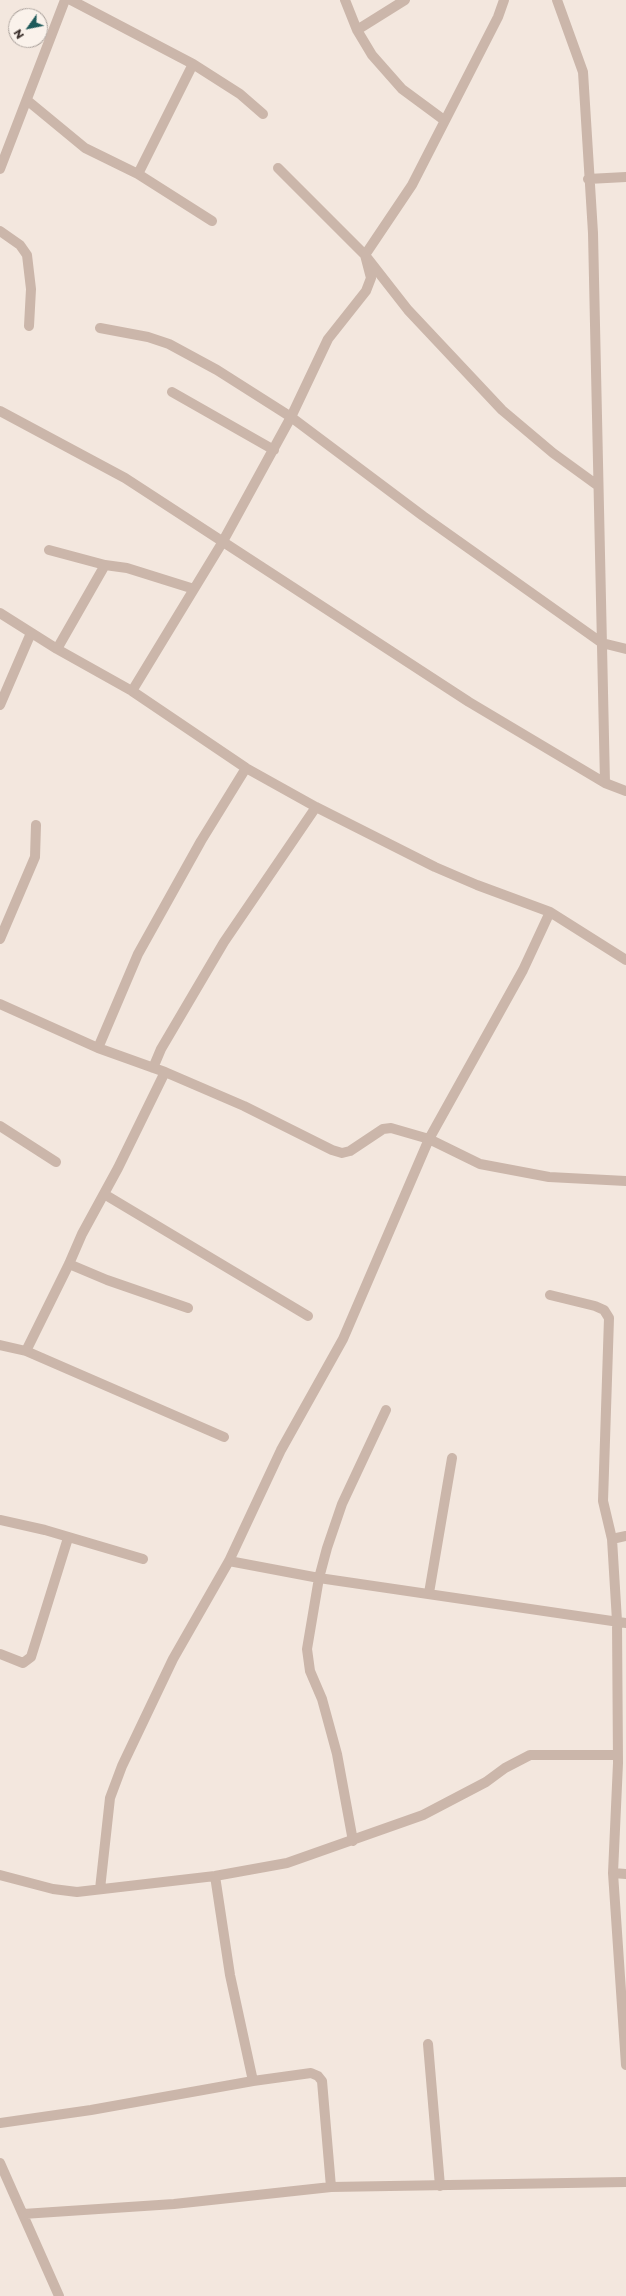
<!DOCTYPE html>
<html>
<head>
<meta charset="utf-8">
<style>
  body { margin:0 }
  #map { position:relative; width:626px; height:2296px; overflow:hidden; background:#f3e7de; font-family:Montserrat,sans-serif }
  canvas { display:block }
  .north { position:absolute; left:8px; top:8px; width:40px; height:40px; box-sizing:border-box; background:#faf2eb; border:1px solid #aca39d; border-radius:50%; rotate:237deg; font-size:11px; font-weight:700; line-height:16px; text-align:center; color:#382d29 }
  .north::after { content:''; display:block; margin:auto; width:14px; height:18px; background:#1e5a5a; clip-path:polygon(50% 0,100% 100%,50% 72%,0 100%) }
</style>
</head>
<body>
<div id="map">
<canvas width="626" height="2296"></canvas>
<div class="north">N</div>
</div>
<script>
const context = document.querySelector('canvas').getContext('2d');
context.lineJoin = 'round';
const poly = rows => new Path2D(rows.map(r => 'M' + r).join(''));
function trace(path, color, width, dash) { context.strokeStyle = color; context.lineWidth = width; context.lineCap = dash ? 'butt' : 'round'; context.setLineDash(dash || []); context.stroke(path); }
trace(poly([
  [71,0,193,64,240,94,263,114],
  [345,0,357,30,372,55,402,89,444,120],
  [557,0,583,72,593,233,605,783],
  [357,30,405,0],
  [28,101,85,148,138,174,212,221],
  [278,168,365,255,408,310,502,410,553,453,597,485],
  [0,169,65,0],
  [138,174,193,64],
  [588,179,626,177],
  [0,231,20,245,27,255,31,289,29,326],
  [100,328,148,337,169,344,217,370,291,417,423,516,602,643,626,649],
  [172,392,274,450],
  [0,411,125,478,469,702,605,783,626,791],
  [49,550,105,565,127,568,194,589],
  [0,613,57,649,132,691,246,768,316,807,435,867,477,885,550,912,626,960],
  [57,649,105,565],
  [132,691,222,543,291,417,328,339,366,291,371,278,365,255,412,185,498,17,504,0],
  [0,705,31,633],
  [0,939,35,857,36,825],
  [0,1004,98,1048,165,1072,244,1106,332,1150,342,1153,350,1151,383,1129,391,1128,429,1139,480,1164,549,1177,626,1181],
  [98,1048,138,954,201,841,246,768],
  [153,1068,161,1049,224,942,316,807],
  [0,1126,56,1162],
  [104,1194,308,1316],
  [69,1264,107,1280,188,1308],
  [550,1295,595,1306,604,1310,609,1318,603,1501,612,1539,617,1621,618,1763,613,1873,626,2065],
  [0,1345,26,1351,224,1437],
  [26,1351,69,1264,82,1234,118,1168,165,1072],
  [0,1520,45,1530,143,1559],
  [612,1539,626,1536],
  [229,1561,319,1578,626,1623],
  [429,1593,452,1458],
  [0,1654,23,1663,31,1657,68,1538],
  [353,1841,337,1754,322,1699,310,1671,307,1649,319,1578,327,1548,342,1504,386,1410],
  [613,1873,626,1874],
  [0,1875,53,1889,77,1892,215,1876,287,1863,423,1815,486,1782,505,1768,530,1755,617,1755],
  [100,1889,110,1798,122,1766,173,1659,229,1561,281,1450,343,1339,429,1139,523,970,550,912],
  [428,2044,440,2186],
  [253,2081,311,2073,318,2076,322,2081,331,2187],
  [0,2123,91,2110,253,2081,230,1975,215,1876],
  [0,2163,59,2296],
  [23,2214,174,2204,331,2187,626,2182]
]), '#cbb6aa', 10);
</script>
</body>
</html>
